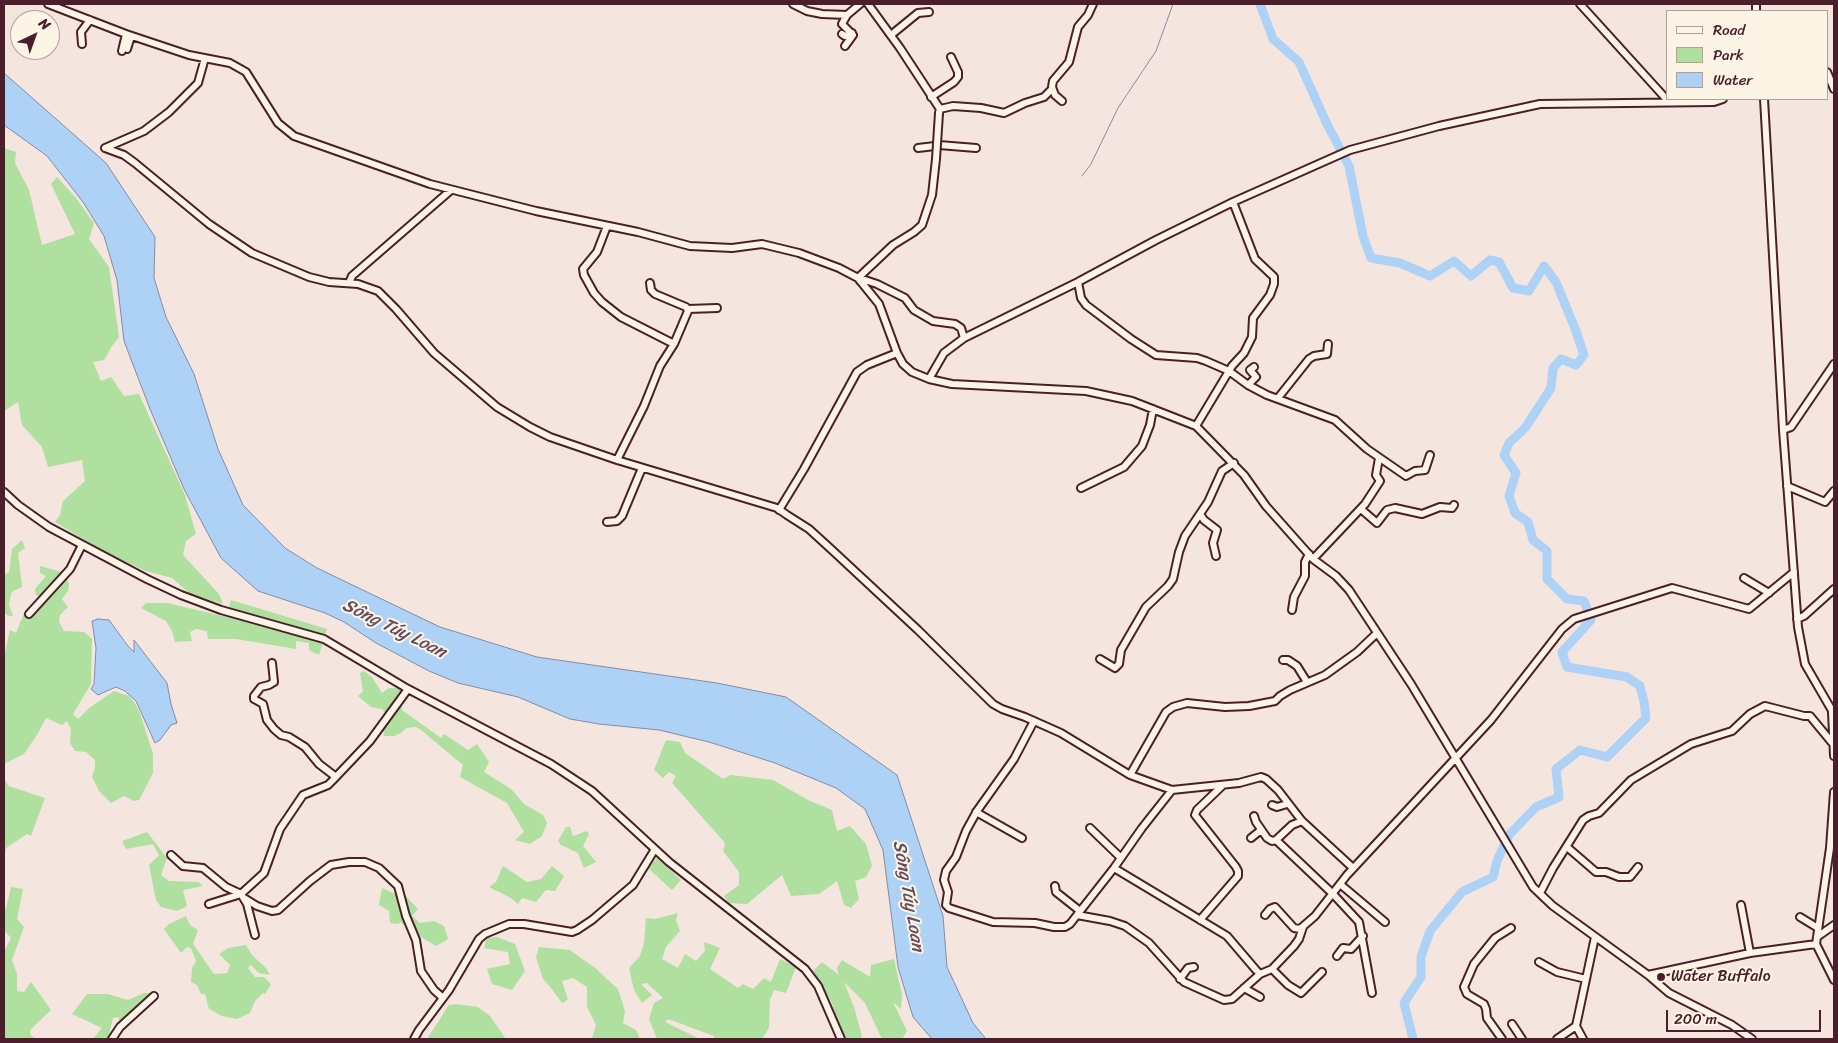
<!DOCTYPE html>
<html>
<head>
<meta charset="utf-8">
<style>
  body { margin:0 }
  #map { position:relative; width:1838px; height:1043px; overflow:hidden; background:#f4e5de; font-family:Sriracha,sans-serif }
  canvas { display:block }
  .frame { position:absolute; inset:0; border:5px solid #4a1f2b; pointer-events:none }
  .legend { position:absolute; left:1666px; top:10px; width:162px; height:90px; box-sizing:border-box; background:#fcf5e5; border:1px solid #b59f9b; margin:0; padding:6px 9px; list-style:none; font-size:15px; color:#4a1f2b }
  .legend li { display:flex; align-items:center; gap:10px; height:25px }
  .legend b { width:25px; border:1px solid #b59f9b }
  .north { position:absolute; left:10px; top:10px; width:50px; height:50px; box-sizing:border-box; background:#fcf5e5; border:1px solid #b59f9b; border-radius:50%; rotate:42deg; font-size:14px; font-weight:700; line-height:20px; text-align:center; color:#4a1f2b }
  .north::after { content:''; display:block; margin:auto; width:18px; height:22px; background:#4a1f2b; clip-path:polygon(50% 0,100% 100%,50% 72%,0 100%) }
  .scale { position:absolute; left:1666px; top:1010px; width:155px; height:22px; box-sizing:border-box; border:2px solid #4a1f2b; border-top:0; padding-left:6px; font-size:15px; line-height:18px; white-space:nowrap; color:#4a1f2b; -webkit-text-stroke:4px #fcf5e5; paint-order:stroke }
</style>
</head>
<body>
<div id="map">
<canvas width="1838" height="1043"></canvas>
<div class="frame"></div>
<ul class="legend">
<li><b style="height:6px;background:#fcf5e5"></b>Road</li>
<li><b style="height:14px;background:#afe0a0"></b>Park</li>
<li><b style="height:14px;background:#aed2f6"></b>Water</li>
</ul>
<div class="north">N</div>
<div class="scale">200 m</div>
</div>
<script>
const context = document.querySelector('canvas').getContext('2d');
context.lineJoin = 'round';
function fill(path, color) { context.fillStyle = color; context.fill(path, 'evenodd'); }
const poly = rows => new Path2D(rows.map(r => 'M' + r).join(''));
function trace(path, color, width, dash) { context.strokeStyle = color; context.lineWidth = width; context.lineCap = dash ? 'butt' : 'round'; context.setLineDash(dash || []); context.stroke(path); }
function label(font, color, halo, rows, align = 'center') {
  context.font = font + ' Sriracha,sans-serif'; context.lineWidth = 4; context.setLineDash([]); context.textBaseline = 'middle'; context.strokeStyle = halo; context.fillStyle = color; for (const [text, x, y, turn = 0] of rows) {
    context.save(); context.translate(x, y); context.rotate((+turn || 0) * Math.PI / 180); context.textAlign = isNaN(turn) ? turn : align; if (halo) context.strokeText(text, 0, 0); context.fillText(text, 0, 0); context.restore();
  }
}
fill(poly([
  [4,148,16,152,15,163,29,190,42,245,75,234,51,184,57,177,76,198,94,223,89,239,109,267,119,337,112,346,104,360,93,362,101,381,111,377,124,396,139,394,185,495,196,534,186,541,183,555,219,594,223,604,190,594,172,578,146,571,106,553,55,522,60,515,63,501,85,481,82,460,48,467,42,447,22,425,18,402,4,411],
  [22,540,25,548,18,553,22,587,13,591,11,594,9,605,13,616,9,616,4,613,4,575,9,572,12,549],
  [40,566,66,573,69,585,68,591,62,599,68,607,60,615,59,622,64,631,84,632,92,639,91,684,73,714,78,719,89,708,114,691,129,696,134,702,140,713,153,754,153,773,139,800,134,801,124,796,111,803,99,791,92,777,95,767,95,760,86,752,75,751,70,743,71,729,67,721,62,725,46,718,37,735,24,754,4,764,4,657,10,630,16,633,24,613,42,597,36,595,35,589,46,576,40,573],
  [231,600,327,629,319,655,309,650,309,643,296,641,296,649,236,639,208,639,207,631,196,629,190,632,192,641,175,642,172,631,166,621,141,608,146,603,167,603,227,617],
  [364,671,372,677,382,693,389,688,401,688,402,710,441,738,444,734,468,750,477,744,489,762,484,772,511,789,524,804,543,815,547,823,542,836,530,844,515,840,524,832,507,803,460,777,463,765,421,730,416,727,406,728,401,733,394,736,384,736,383,727,389,718,382,709,371,707,358,696,363,691,360,673],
  [666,740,680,742,685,753,723,779,731,775,773,780,808,800,832,810,837,831,850,826,866,844,872,866,866,877,855,881,859,899,851,908,844,905,837,881,819,894,791,896,782,875,747,904,729,903,724,896,739,885,739,872,723,851,725,843,672,783,676,776,669,772,663,778,654,770],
  [4,779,9,786,45,798,31,836,27,834,6,848,4,858],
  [566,827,570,827,573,836,587,831,589,834,583,846,596,862,584,868,578,853,561,845,558,841],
  [147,832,167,858,161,875,169,881,198,882,203,886,183,890,187,906,177,911,161,907,156,900,149,865,159,855,153,844,126,849,122,841],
  [657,858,681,880,672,890,648,868],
  [503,866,527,882,541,879,552,866,564,876,555,891,546,890,536,902,522,898,518,904,511,898,489,887,496,882],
  [11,887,23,889,17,919,24,927,12,960,17,974,17,991,24,992,31,982,51,1010,31,1029,30,1034,35,1039,4,1039,4,952,11,938,4,930,4,910,6,909],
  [382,888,395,894,402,892,418,909,412,916,420,923,434,921,444,926,448,939,436,946,410,930,400,922,399,924,390,923,389,911,379,905],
  [678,913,676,920,680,931,666,947,662,959,678,968,685,954,696,961,705,951,704,942,720,948,710,969,738,988,743,984,753,989,764,978,771,982,780,959,796,967,786,993,774,990,770,1000,769,1028,762,1039,714,1039,714,1036,668,1019,665,1022,700,1039,657,1039,649,1019,654,1003,663,998,647,983,641,984,652,995,642,1003,634,990,629,968,640,956,644,943,646,918,655,919],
  [186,916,190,925,198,930,193,944,214,974,227,973,230,965,219,954,228,948,246,945,252,955,266,968,270,975,259,973,251,965,248,968,255,977,264,977,271,984,265,994,263,993,255,1001,250,1013,237,1019,222,1016,209,1009,205,994,201,994,197,985,191,982,192,968,196,961,191,948,187,947,181,953,164,929,169,924],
  [497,937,515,944,525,971,512,990,492,984,487,969,510,964,508,952,484,948,487,938],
  [539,947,570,950,595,968,618,989,625,1011,623,1023,636,1030,640,1039,592,1039,596,1025,587,1007,587,987,573,978,562,981,568,1000,562,1003,551,988,543,979,536,957],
  [894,959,902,995,901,1009,893,1002,907,1031,902,1039,882,1039,865,1003,844,982,855,1010,862,1037,861,1039,846,1039,837,1021,832,1003,813,971,822,962,839,975,837,968,842,960,870,977,871,965],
  [144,993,151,993,140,1009,119,1024,119,1017,113,1018,108,1038,111,1039,93,1039,102,1028,72,1014,87,994,108,994,128,1000],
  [456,1004,478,1007,490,1016,506,1039,427,1039,449,1005]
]), '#afe0a0');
const water = poly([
  [4,73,106,163,155,237,154,278,166,317,194,374,218,449,243,505,285,548,317,568,440,627,537,657,717,683,786,697,897,775,943,916,947,967,973,1023,986,1039,932,1039,913,1017,898,967,883,850,865,809,836,788,775,763,709,742,659,730,599,724,570,719,518,697,458,683,429,671,376,643,344,622,325,613,258,591,221,558,184,489,150,409,124,341,117,280,104,236,83,202,47,156,4,125,4,73],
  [98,619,109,620,128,646,134,652,134,640,167,683,171,704,177,723,171,725,160,740,155,743,136,701,125,691,116,687,98,695,91,689,94,684,96,648,92,621,98,619]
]);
fill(water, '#aed2f6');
trace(water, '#868aa5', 1);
trace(poly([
  [1082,176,1091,164,1118,108,1156,51,1173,4]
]), '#868aa5', 1);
trace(poly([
  [1260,4,1273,39,1299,62,1326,122,1349,166,1363,236,1371,258,1400,263,1430,276,1454,261,1471,276,1490,260,1499,262,1513,288,1529,291,1544,266,1556,282,1576,331,1584,355,1576,365,1561,359,1553,368,1551,388,1525,428,1509,443,1504,455,1516,473,1509,496,1515,513,1528,522,1533,540,1547,551,1547,579,1567,599,1584,601,1591,620,1562,652,1567,667,1627,677,1640,686,1644,702,1646,718,1607,757,1580,750,1556,769,1559,797,1536,807,1509,835,1497,861,1493,877,1462,892,1430,931,1421,957,1421,977,1404,1003,1413,1039]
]), '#aed2f6', 9);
const minor = poly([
  [48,4,126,34,189,55,230,63,246,72,278,123,294,136,430,184,536,211,638,232,690,246,732,248,762,244,799,253,839,268,858,278,879,304,897,353,903,364,912,372,929,379,952,384,1086,391,1132,401,1196,426,1244,475,1266,506,1313,559,1336,576,1349,590,1411,684,1533,887,1553,906,1648,975,1669,993,1732,1025,1752,1039],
  [793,4,807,11,822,14,847,15],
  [868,4,900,48,940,109,939,113],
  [1580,4,1669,102],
  [1756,4,1756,11],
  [842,34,845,36,852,33],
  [891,35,918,13,929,12],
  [82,44,81,32,90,20],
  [845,46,853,35,842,24,843,22,847,15,860,4],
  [127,49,131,36],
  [122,51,126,34],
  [1827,72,1834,89],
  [931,97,954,82,958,77,958,72,951,57],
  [1764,99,1783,430,1798,627,1805,664,1834,714],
  [1062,101,1055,95,1052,87,1053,81,1069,62,1078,27,1088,15,1093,4],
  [940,109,953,106,981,108,1004,113,1025,103,1044,97,1052,89],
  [939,145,976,148],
  [105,148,124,155,135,163,209,224,252,253,309,277,329,282,358,284,378,291,396,309,434,353,497,407,530,427,550,437,617,460,777,508,787,515,809,529,832,550,918,630,993,704,1002,709,1025,717,1061,733,1130,775,1172,790,1239,783,1261,777,1266,779,1278,790,1302,821,1353,868],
  [105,148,144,131,169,112,198,83,205,58],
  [918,148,935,146],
  [607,226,597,252,583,269,584,275,594,293,602,302,621,317,674,344],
  [858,278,893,245,914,232,922,225,932,195,936,159],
  [860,281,865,280,877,284,905,298,914,310,933,321,955,324,961,328,964,338],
  [1078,282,1081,298,1086,305,1131,339,1156,355,1197,358,1206,361,1229,371,1248,385],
  [349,283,352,276,451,190],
  [688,309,717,308],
  [1254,367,1250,370,1256,377,1248,385,1267,395,1335,420,1367,449,1406,476,1415,471,1425,470,1430,455],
  [929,379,944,353,964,338,1078,282,1156,240,1233,202,1350,150,1439,126,1540,104,1714,102,1723,99],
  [1278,398,1309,359,1314,356,1327,354,1328,344],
  [1196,426,1232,366,1244,353,1252,337,1253,318,1270,295,1274,284,1274,277,1255,259,1233,202],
  [1783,430,1791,427,1834,364],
  [617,460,644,406,660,366,674,344,688,311,686,307,655,294,651,290,650,283],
  [1787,486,1825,502,1834,491],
  [1081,488,1124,467,1142,446,1150,425,1153,409],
  [4,492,18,505,49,527,147,579,181,595,221,610,324,639,408,689,551,764,592,791,669,862,805,969,818,986,841,1039],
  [1361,509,1377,523,1387,510,1395,508,1422,514,1440,507,1452,508,1454,505],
  [779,510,804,469,857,372,867,365,897,353],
  [1200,514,1204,520,1217,530,1213,543,1216,556],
  [607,522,617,521,622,516,642,468],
  [1313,559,1365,504,1380,481,1376,475,1379,458],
  [1744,578,1769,593],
  [1292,610,1294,597,1305,576,1305,562,1309,554],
  [29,614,70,569,82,545],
  [1797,619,1804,616,1834,589],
  [1100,659,1115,668,1119,664,1121,650,1146,607,1168,586,1173,579,1179,552,1185,536,1208,502,1222,471,1234,463],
  [1283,660,1288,660,1297,666,1307,682],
  [272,663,274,682,269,685,261,687,254,696,254,699,263,704,267,720,274,729,281,735,289,737,305,747,319,764,336,777],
  [1832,712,1834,756],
  [1034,721,1014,759,977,811,966,831,956,857,946,871,944,880,948,892,946,905,949,908,993,922,1035,923,1054,927,1065,927,1070,924,1114,868,1142,828,1172,790],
  [1130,775,1166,712,1173,707,1187,703,1225,707,1249,706,1275,701,1280,696,1290,690,1325,675,1357,652,1377,633],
  [1834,792,1830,848,1816,944,1834,980],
  [1272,805,1277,807,1287,804],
  [976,812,1022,838],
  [1254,816,1256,822,1267,838,1272,841,1276,840,1292,825,1302,821],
  [1090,828,1120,857],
  [1251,838,1261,830],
  [1276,840,1333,894,1359,922,1372,993],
  [1567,847,1596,872,1606,872,1619,877,1630,877,1638,867],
  [171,855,183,866,203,868,226,887,241,894,247,904,255,935],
  [1114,868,1227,936,1256,970,1260,974,1272,969,1294,946,1299,939,1303,927],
  [1340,884,1385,922],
  [1055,886,1056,892,1080,911],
  [1540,893,1553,868,1583,820,1589,816,1599,813,1631,780,1691,744,1732,731,1750,714,1765,706,1804,716,1810,716,1834,745],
  [244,898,257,906,272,911,278,910,310,881,331,865,349,862,365,862,379,868,398,886,406,916,416,940,421,971,434,990,443,998],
  [209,904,241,894,264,873,280,829,303,795,328,785,332,781,370,741,408,689],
  [1741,905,1750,953],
  [1077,915,1110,921,1125,926,1149,943,1184,982,1224,1000,1232,999,1260,974],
  [1265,915,1270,909,1275,907,1294,928,1300,929,1315,916,1347,875,1491,720,1562,629,1574,619,1672,588,1749,609,1794,572],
  [1800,917,1818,928],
  [1200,920,1238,876,1238,871,1236,867,1195,815,1197,810,1223,785],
  [1817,937,1834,925],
  [1337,956,1343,948,1351,949,1363,936],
  [1539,962,1557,972,1586,979],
  [1272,969,1288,985,1301,993,1322,972],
  [1648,975,1750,953,1816,944],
  [1180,979,1188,968,1194,967],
  [1244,988,1260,997],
  [1512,1024,1522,1039],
  [1576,1026,1583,1039],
  [112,1039,120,1027,154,996],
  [414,1039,419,1030,449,990,479,939,485,934,509,924,524,924,572,932,577,930,592,920,633,885,655,849],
  [1502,1039,1487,1018,1486,1009,1484,1004,1467,994,1464,987,1474,964,1495,938,1511,928],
  [1557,1039,1576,1026,1595,937]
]);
trace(minor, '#4a1f2b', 10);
trace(minor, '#fcf5e5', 6);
const minorBridge = poly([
  [936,159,939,113]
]);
trace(minorBridge, '#4a1f2b', 10, []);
trace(minorBridge, '#fcf5e5', 6);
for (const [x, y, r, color] of [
  [1661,977,5,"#4a1f2b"]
]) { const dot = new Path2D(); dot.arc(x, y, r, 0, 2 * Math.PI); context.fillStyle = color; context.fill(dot); trace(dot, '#fcf5e5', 2); }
label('16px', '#4a1f2b', '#fcf5e5', [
  ["Water Buffalo",1671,977]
], 'left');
label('italic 18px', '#634c5e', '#fcf5e5', [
  ["Sông Túy Loan",394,629,26],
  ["Sông Túy Loan",908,896,80]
]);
</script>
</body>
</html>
